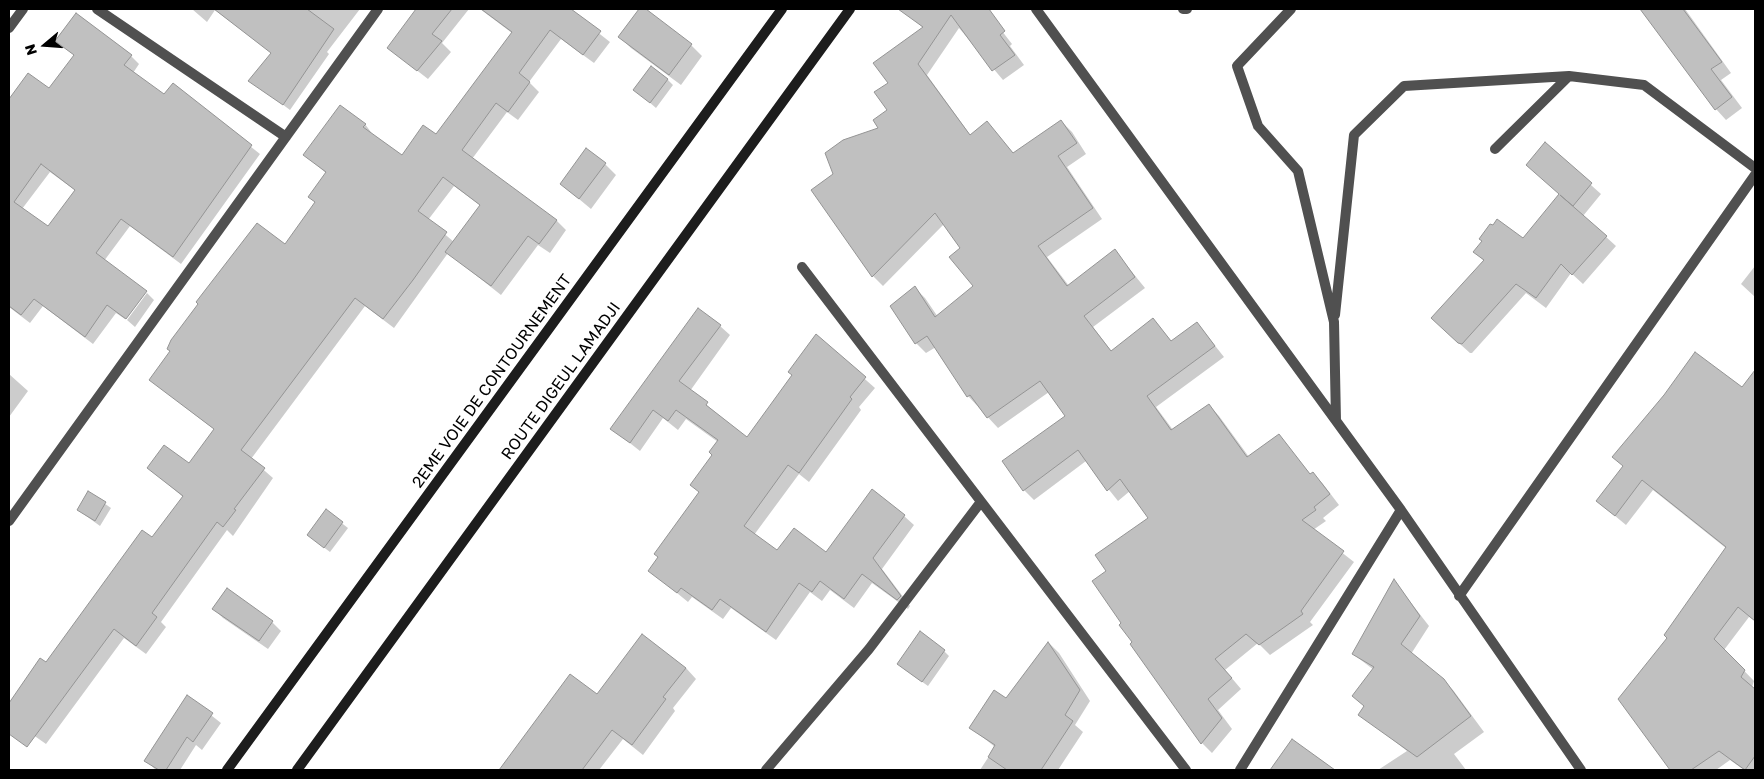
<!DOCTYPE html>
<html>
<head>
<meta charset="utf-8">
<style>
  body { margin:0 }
  #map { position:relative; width:1764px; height:779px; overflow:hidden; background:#fff; font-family:"Golos Text",sans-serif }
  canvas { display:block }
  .frame { position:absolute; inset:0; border:10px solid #000; pointer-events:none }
  .north { position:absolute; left:20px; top:20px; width:50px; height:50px; -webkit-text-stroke:4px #fff; paint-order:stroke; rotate:252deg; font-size:14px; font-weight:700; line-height:20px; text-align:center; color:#000 }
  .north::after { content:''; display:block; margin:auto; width:18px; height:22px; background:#000; clip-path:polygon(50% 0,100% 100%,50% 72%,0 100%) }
</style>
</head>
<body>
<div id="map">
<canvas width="1764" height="779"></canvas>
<div class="frame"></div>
<div class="north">N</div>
</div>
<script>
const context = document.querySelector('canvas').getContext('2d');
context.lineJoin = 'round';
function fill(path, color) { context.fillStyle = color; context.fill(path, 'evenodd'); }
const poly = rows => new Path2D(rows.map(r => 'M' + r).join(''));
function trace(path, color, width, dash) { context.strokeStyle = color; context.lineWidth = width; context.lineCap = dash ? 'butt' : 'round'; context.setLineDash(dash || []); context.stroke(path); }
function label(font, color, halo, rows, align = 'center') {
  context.font = font + ' "Golos Text",sans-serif'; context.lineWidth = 4.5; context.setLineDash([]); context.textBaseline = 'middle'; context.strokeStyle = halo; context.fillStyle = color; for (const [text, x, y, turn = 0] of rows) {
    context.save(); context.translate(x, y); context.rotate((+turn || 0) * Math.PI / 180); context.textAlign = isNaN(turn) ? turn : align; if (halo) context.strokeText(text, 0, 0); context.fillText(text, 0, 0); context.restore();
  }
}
fill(poly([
  [192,9,360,9,327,52,329,54,290,110,250,80,272,53,215,10,207,22],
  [417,9,469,9,442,43,451,52,428,79,388,48],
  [480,9,568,9,610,42,594,63,561,39,529,82,539,92,518,120,507,112,472,159,557,221,566,230,550,253,538,245,501,295,448,253,394,328,365,306,251,459,273,478,233,536,227,530,161,622,166,627,146,654,124,638,46,744,9,718,9,706,41,660,46,664,153,539,183,497,149,468,189,465,215,430,150,380,285,245,316,203,310,197,327,174,305,155,365,124,373,135,403,156,436,136,512,33],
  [454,186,481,206,454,242,428,220],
  [640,9,644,9,691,45,702,56,681,85,631,48,620,37],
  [922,9,985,9,1012,44,1010,46,1024,65,1003,80,959,28,927,75,971,136,987,123,1014,154,1061,121,1072,132,1086,154,1067,167,1102,219,1047,257,1069,286,1115,251,1145,288,1093,327,1112,352,1153,319,1172,342,1197,323,1224,357,1156,407,1173,430,1209,405,1219,416,1249,457,1279,436,1311,475,1313,473,1323,484,1339,505,1323,518,1326,521,1313,530,1354,562,1310,622,1313,625,1270,655,1258,643,1225,670,1241,689,1218,710,1232,729,1212,753,1202,743,1131,644,1134,642,1123,623,1108,571,1149,518,1130,491,1118,501,1086,461,1034,500,1024,490,1067,416,1049,392,998,428,968,396,936,347,926,353,916,343,915,288,925,298,938,317,975,286,962,249,944,224,883,286,873,276,812,190,834,175,880,128,889,110,890,83,923,28,914,19],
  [1685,9,1731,73,1721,80,1742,108,1726,120,1716,109,1642,10],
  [57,40,131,56,139,64,133,73,165,96,173,85,260,154,181,264,130,226,104,261,145,291,125,319,116,313,93,344,43,306,30,323,9,307,9,101,28,75,49,90,75,56],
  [50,172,76,191,49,228,22,209],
  [667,79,673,85,656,108,635,90],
  [1545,144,1601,194,1583,216,1616,246,1583,284,1571,273,1546,308,1526,293,1472,353,1470,353,1442,328,1484,261,1475,252,1523,240,1560,195],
  [605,164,616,175,591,209,561,184],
  [1755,266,1755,297,1741,284],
  [147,293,154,300,135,327,127,320],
  [720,326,730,335,690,391,747,439,793,376,816,336,875,388,859,407,861,410,809,482,799,474,754,535,778,552,826,553,904,516,914,525,882,569,910,606,908,609,872,583,854,608,830,590,822,601,810,592,776,640,731,608,723,619,692,597,688,602,650,571,700,493,718,442,686,419,678,430,663,418,640,451,612,429],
  [1755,372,1755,621,1749,617,1724,650,1754,681,1752,687,1755,690,1755,770,1744,770,1730,760,1716,770,1671,770,1619,699,1668,638,1727,549,1653,490,1626,525,1597,501,1624,467,1614,457,1742,389],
  [9,374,28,391,9,417],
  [88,492,111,508,100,526,78,510],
  [326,511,348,528,330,552,314,540],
  [1394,581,1429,626,1411,654,1453,690,1484,732,1454,754,1466,770,1378,770,1407,751,1360,714,1365,707,1353,696,1374,670,1353,654],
  [214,609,272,622,281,631,268,649,223,618],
  [1049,643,1059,653,1090,701,1075,725,1083,732,1058,770,980,770,995,747,970,727,1006,700],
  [944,651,949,656,928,686,904,669],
  [686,668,696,679,673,708,675,711,643,755,623,739,599,770,500,770,570,675,597,696],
  [188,697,221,723,202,750,196,745,180,770,156,770,145,760],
  [1292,741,1319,760,1329,770,1271,770]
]), '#0003');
const building = poly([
  [214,9,307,9,334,29,283,105,248,81,271,53,214,9],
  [416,9,452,9,432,34,442,41,417,71,387,48,416,9],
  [481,9,571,9,601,31,583,55,550,30,519,73,530,82,508,112,496,103,462,150,557,220,539,244,528,236,491,286,445,252,480,205,443,177,418,211,447,232,413,280,383,319,355,298,241,450,265,468,234,509,236,510,223,527,217,522,152,613,157,617,136,646,114,629,27,747,9,734,9,703,40,658,46,662,142,530,152,537,183,496,147,468,164,445,189,463,214,429,149,380,170,351,167,349,171,340,198,304,196,302,257,223,285,244,315,202,308,197,326,172,303,155,340,105,366,124,363,127,402,155,423,125,436,134,512,32,481,9],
  [639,9,646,9,692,44,669,75,618,37,639,9],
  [898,9,989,9,1005,31,1000,35,1015,55,992,71,951,15,918,64,970,135,987,121,1013,153,1061,120,1077,143,1058,156,1093,208,1038,246,1067,286,1115,249,1135,277,1084,316,1111,351,1153,318,1171,341,1197,322,1215,346,1147,396,1171,430,1209,404,1247,457,1279,434,1310,474,1313,472,1330,494,1314,507,1316,510,1302,520,1344,551,1301,611,1303,614,1259,645,1246,634,1215,659,1232,678,1208,699,1222,718,1201,744,1130,644,1132,642,1119,625,1121,623,1092,581,1106,571,1095,555,1148,518,1120,479,1107,491,1078,450,1023,491,1002,461,1065,416,1040,381,987,418,970,395,967,397,927,336,915,344,890,306,915,286,935,317,973,286,949,257,960,248,935,213,872,277,811,190,833,174,825,153,843,140,878,128,873,120,887,110,874,92,888,83,873,63,923,27,898,9],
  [1640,9,1683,9,1722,62,1711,69,1732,97,1715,110,1640,9],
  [76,13,132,55,124,65,164,94,173,83,252,145,173,257,121,219,96,253,147,291,126,319,107,305,85,337,34,299,21,315,9,306,9,99,28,73,49,88,74,55,55,41,76,13],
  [41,164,75,190,48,226,14,202,41,164],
  [651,66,668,79,650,103,633,90,651,66],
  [1545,142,1592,183,1573,206,1560,195,1607,236,1572,275,1561,264,1536,298,1516,284,1462,344,1458,343,1431,318,1484,260,1473,252,1482,241,1479,239,1490,224,1493,225,1497,219,1523,238,1559,194,1526,165,1545,142],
  [586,148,606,163,579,199,560,184,586,148],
  [698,308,721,325,679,381,708,402,706,405,747,437,792,375,788,372,816,334,866,377,850,397,852,399,799,473,788,465,744,526,777,550,794,528,826,552,872,489,905,515,873,558,901,596,897,600,862,574,844,599,820,581,812,592,799,583,766,632,720,599,712,610,681,588,677,593,648,571,658,557,654,554,699,492,690,485,712,455,709,452,718,440,676,410,668,421,653,410,630,443,610,429,698,308],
  [1695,352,1742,387,1755,370,1755,621,1738,607,1714,639,1745,670,1741,677,1755,689,1755,756,1745,770,1719,751,1691,770,1670,770,1618,699,1667,638,1664,635,1726,547,1642,480,1615,516,1596,501,1623,466,1612,457,1664,395,1695,352],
  [88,491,106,502,95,521,77,510,88,491],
  [326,509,343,522,324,548,307,535,326,509],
  [1394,579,1420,616,1401,644,1444,679,1471,716,1417,757,1358,715,1364,706,1352,696,1374,667,1352,654,1394,579],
  [227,588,273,621,259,641,212,609,227,588],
  [920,631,945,650,922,682,897,664,920,631],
  [642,634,686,668,663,697,666,699,632,745,612,730,582,770,499,770,570,674,597,694,642,634],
  [1048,642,1080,690,1065,715,1073,721,1041,770,1007,770,988,757,995,745,969,728,994,690,1006,698,1048,642],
  [187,695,213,713,193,742,187,737,166,770,159,770,144,761,187,695],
  [1292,739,1335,770,1270,770,1292,739]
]);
fill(building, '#c0c0c0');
trace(building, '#949494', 1);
trace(poly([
  [97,9,286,137],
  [1036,9,1401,510,1581,770],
  [1183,9,1187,9],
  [1291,9,1237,66,1258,126,1298,171,1334,322,1336,421],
  [9,28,23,9],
  [1495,149,1569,76,1644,85,1755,168],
  [802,267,1186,770],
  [1335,315,1354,135,1404,86,1569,76],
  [9,521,378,9],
  [1459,596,1755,175],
  [766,770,869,649,980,503],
  [1240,770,1401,510]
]), '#505050', 10);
trace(poly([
  [227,770,782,9],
  [297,770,850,9]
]), '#1d1d1d', 10);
label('16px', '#000', '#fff', [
  ["2EME VOIE DE CONTOURNEMENT",492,381,-54],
  ["ROUTE DIGEUL LAMADJI",561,381,-54]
]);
</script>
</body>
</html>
